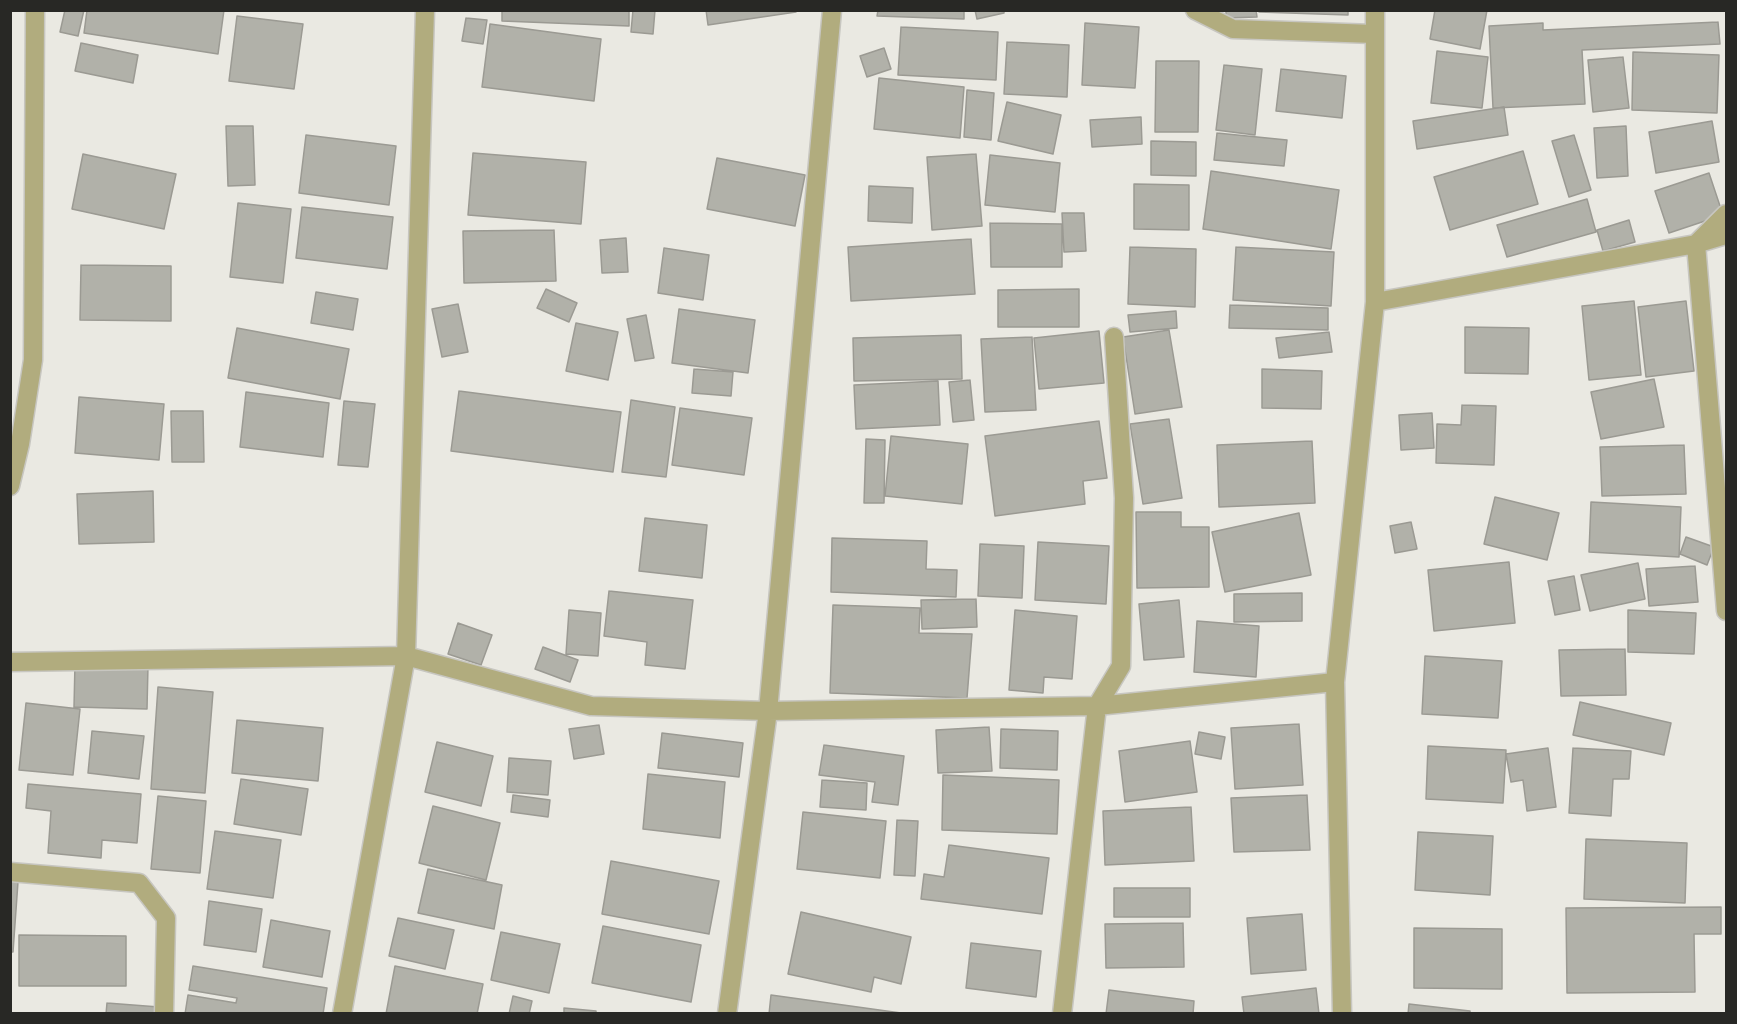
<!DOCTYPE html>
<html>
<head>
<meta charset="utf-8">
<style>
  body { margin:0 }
  #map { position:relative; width:1737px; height:1024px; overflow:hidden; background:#eae9e2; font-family:"Zilla Slab",serif }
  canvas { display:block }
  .frame { position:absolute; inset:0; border:12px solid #282825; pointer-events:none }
</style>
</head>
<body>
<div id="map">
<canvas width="1737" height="1024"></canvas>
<div class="frame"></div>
</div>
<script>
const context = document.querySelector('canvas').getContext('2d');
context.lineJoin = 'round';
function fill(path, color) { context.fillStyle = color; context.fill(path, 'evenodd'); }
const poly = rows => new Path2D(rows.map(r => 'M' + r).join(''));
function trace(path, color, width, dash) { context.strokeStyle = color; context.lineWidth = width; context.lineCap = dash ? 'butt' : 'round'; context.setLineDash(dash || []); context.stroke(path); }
const building = poly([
  [65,10,84,10,78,36,60,32,65,10],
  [87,10,224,10,218,54,84,33,87,10],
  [502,10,629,10,629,26,502,21,502,10],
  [633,10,655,10,653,34,631,32,633,10],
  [706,10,796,10,796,12,708,25,706,10],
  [878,10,964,10,964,19,877,16,878,10],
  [975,10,1004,10,1004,13,977,19,975,10],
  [1226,10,1256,10,1257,17,1226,18,1226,10],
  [1259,10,1348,10,1348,15,1259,12,1259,10],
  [1435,10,1487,10,1480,49,1430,39,1435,10],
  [237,16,303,24,294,89,229,81,237,16],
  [466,18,487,20,483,44,462,41,466,18],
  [1718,22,1720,44,1582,50,1585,104,1493,108,1489,26,1543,23,1543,30,1718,22],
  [1085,23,1139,27,1135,88,1082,85,1085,23],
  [490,24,601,39,594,101,482,87,490,24],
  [901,27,998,32,996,80,898,75,901,27],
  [1007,42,1069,45,1067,97,1004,94,1007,42],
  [81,43,138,55,133,83,75,71,81,43],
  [884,48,891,69,867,77,860,56,884,48],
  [1437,51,1488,57,1482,108,1431,103,1437,51],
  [1633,52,1719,55,1717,113,1632,110,1633,52],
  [1623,57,1629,108,1593,112,1588,60,1623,57],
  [1156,61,1199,61,1198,132,1155,132,1156,61],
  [1224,65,1262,69,1255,135,1216,130,1224,65],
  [1281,69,1346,76,1342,118,1276,111,1281,69],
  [879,78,964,87,960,138,874,129,879,78],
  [967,90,994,93,991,140,964,137,967,90],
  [1007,102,1061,115,1053,154,998,141,1007,102],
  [1504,107,1508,135,1417,149,1413,121,1504,107],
  [1141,117,1142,144,1092,147,1090,120,1141,117],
  [1712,121,1719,162,1656,173,1649,132,1712,121],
  [226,126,253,126,255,185,228,186,226,126],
  [1626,126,1628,176,1597,178,1594,128,1626,126],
  [1217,133,1287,140,1284,166,1214,160,1217,133],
  [306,135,396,146,389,205,299,193,306,135],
  [1574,135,1591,190,1569,197,1552,141,1574,135],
  [1151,141,1196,142,1196,176,1151,175,1151,141],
  [1523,151,1538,204,1450,230,1434,177,1523,151],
  [473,153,586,162,581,224,468,215,473,153],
  [83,154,176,174,164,229,72,209,83,154],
  [976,154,982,226,932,230,927,157,976,154],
  [990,155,1060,163,1055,212,985,205,990,155],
  [717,158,805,175,795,226,707,209,717,158],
  [1211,171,1339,190,1331,249,1203,229,1211,171],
  [1709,173,1723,215,1669,233,1655,191,1709,173],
  [1134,184,1189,185,1189,230,1134,229,1134,184],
  [869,186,913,188,912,223,868,221,869,186],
  [1587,199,1596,232,1507,257,1497,225,1587,199],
  [238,203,291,209,283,283,230,277,238,203],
  [302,207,393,217,387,269,296,258,302,207],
  [1062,213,1084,213,1086,251,1064,252,1062,213],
  [1629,220,1635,242,1603,251,1597,230,1629,220],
  [990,223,1062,224,1062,267,991,267,990,223],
  [554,230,556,281,464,283,463,231,554,230],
  [626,238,628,272,602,273,600,240,626,238],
  [971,239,975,294,851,301,848,247,971,239],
  [1130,247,1196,249,1195,307,1128,304,1130,247],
  [1236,247,1334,252,1331,306,1233,300,1236,247],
  [664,248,709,255,703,300,658,293,664,248],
  [81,265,171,266,171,321,80,320,81,265],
  [546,289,577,303,569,322,537,308,546,289],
  [1079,289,1079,327,998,327,998,290,1079,289],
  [316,292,358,299,353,330,311,323,316,292],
  [1634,301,1641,375,1589,380,1582,306,1634,301],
  [1686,301,1694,371,1646,377,1638,307,1686,301],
  [458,304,468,352,442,357,432,309,458,304],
  [1230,305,1328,308,1328,330,1229,328,1230,305],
  [679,309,755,320,748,373,672,363,679,309],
  [1176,311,1177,328,1130,332,1128,315,1176,311],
  [646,315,654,358,635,361,627,319,646,315],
  [576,323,618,332,608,380,566,371,576,323],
  [1465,327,1529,328,1528,374,1465,373,1465,327],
  [237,328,349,349,340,399,228,378,237,328],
  [1169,330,1182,407,1135,414,1123,337,1169,330],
  [1099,331,1104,383,1039,389,1034,338,1099,331],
  [1329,332,1332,352,1279,358,1276,338,1329,332],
  [961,335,962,379,854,381,853,338,961,335],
  [1032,337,1036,410,985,412,981,339,1032,337],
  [694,369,733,372,731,396,692,393,694,369],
  [1262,369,1322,371,1321,409,1262,408,1262,369],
  [1654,379,1664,427,1601,439,1591,392,1654,379],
  [970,380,974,420,953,422,949,382,970,380],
  [938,381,940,425,856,429,854,385,938,381],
  [459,391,621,412,613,472,451,451,459,391],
  [246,392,329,403,323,457,240,447,246,392],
  [79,397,164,404,159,460,75,453,79,397],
  [631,400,675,407,666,477,622,472,631,400],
  [344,401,375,404,368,467,338,465,344,401],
  [1462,405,1496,406,1494,465,1436,463,1437,424,1461,425,1462,405],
  [680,408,752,418,744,475,672,465,680,408],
  [171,411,203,411,204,462,172,462,171,411],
  [1432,413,1434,448,1401,450,1399,415,1432,413],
  [1169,419,1182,498,1143,504,1130,424,1169,419],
  [1099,421,1107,478,1083,481,1085,504,995,516,985,436,1099,421],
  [891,436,968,444,962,504,885,496,891,436],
  [866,439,885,440,884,503,864,503,866,439],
  [1312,441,1315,503,1219,507,1217,445,1312,441],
  [1684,445,1686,494,1602,496,1600,447,1684,445],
  [153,491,154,542,79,544,77,494,153,491],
  [1495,497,1559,513,1547,560,1484,544,1495,497],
  [1591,502,1681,507,1679,557,1589,552,1591,502],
  [1136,512,1181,512,1181,527,1209,527,1209,587,1137,588,1136,512],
  [1299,513,1311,575,1225,592,1212,532,1299,513],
  [645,518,707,525,702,578,639,571,645,518],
  [1411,522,1417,549,1395,553,1390,526,1411,522],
  [1686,537,1714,547,1707,565,1680,554,1686,537],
  [832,538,927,541,926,569,957,570,956,597,831,592,832,538],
  [1038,542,1109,546,1106,604,1035,600,1038,542],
  [980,544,1024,546,1022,598,978,596,980,544],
  [1509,562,1515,623,1434,631,1428,570,1509,562],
  [1638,563,1645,599,1590,611,1581,575,1638,563],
  [1695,566,1698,602,1649,606,1646,569,1695,566],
  [1574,576,1580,610,1555,615,1548,581,1574,576],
  [609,591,693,600,685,669,645,665,647,642,604,636,609,591],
  [1302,593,1302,621,1234,622,1234,594,1302,593],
  [976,599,977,627,922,629,921,600,976,599],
  [1179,600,1184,657,1144,660,1139,604,1179,600],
  [833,605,920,608,919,633,972,634,967,698,830,693,833,605],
  [569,610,601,613,598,656,566,654,569,610],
  [1015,610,1077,616,1072,679,1044,677,1043,693,1009,690,1015,610],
  [1628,610,1696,613,1694,654,1628,652,1628,610],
  [1197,621,1259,626,1256,677,1194,672,1197,621],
  [458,623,492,635,481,665,448,654,458,623],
  [543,647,578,660,570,682,535,669,543,647],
  [1625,649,1626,695,1561,696,1559,650,1625,649],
  [1425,656,1502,661,1498,718,1422,714,1425,656],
  [75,663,148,666,147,709,74,707,75,663],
  [158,687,213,692,205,793,151,789,158,687],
  [1580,702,1671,723,1664,755,1573,735,1580,702],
  [26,703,80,709,73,775,19,770,26,703],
  [237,720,323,728,318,781,232,773,237,720],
  [1299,724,1303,785,1235,789,1231,728,1299,724],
  [599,725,604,754,574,759,569,729,599,725],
  [989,727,992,771,938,773,936,730,989,727],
  [1001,729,1058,731,1057,770,1000,768,1001,729],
  [92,731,144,736,139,779,88,773,92,731],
  [1199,732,1225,737,1221,759,1195,754,1199,732],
  [662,733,743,743,739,777,658,768,662,733],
  [1190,741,1197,792,1125,802,1119,751,1190,741],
  [437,742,493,756,481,806,425,792,437,742],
  [824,745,904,756,898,805,872,802,875,782,819,775,824,745],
  [1428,746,1506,750,1503,803,1426,799,1428,746],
  [1548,748,1556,807,1527,811,1523,780,1511,782,1506,754,1548,748],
  [1573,748,1631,751,1629,779,1613,779,1611,816,1569,813,1573,748],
  [509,758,551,761,548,795,507,792,509,758],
  [648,774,725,782,720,838,643,829,648,774],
  [943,775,1059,780,1057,834,942,830,943,775],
  [241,779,308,789,301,835,234,824,241,779],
  [822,780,867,783,866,810,820,807,822,780],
  [28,784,141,794,137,843,102,840,101,858,48,853,51,811,26,808,28,784],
  [513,795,550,800,548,817,511,812,513,795],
  [1307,795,1310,850,1234,852,1231,798,1307,795],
  [158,796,206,801,200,873,151,869,158,796],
  [433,806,500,823,486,880,419,863,433,806],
  [1191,807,1194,861,1105,865,1103,811,1191,807],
  [803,812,886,821,880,878,797,869,803,812],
  [897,820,918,821,915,876,894,875,897,820],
  [215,831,281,840,273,898,207,889,215,831],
  [1418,832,1493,836,1490,895,1415,890,1418,832],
  [1586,839,1687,843,1685,903,1584,899,1586,839],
  [949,845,1049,858,1042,914,921,899,924,874,944,877,949,845],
  [611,861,719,881,709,934,602,914,611,861],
  [428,869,502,885,494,929,418,913,428,869],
  [10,882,18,882,13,952,10,952,10,882],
  [1114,888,1190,888,1190,917,1114,917,1114,888],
  [209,901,262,909,256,952,204,945,209,901],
  [1721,907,1721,934,1694,934,1695,992,1567,993,1566,908,1721,907],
  [801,912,911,937,901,984,874,977,871,992,788,974,801,912],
  [1302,914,1306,970,1251,974,1247,918,1302,914],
  [398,918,454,930,445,969,389,956,398,918],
  [271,920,330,931,322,977,263,967,271,920],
  [1183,923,1184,967,1106,968,1105,924,1183,923],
  [603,926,701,945,691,1002,592,983,603,926],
  [1414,928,1502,929,1502,989,1414,988,1414,928],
  [501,932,560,944,549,993,491,980,501,932],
  [19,935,126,936,126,986,19,986,19,935],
  [971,943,1041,951,1036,997,966,988,971,943],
  [193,966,327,988,323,1014,185,1014,188,995,236,1003,237,998,189,990,193,966],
  [395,966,483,984,477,1014,386,1014,395,966],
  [1316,988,1319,1014,1244,1014,1242,997,1316,988],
  [1109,990,1194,1001,1193,1014,1106,1014,1109,990],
  [771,995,901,1013,901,1014,769,1014,771,995],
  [513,996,532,1001,529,1014,509,1014,513,996],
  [107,1003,159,1007,158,1014,106,1014,107,1003],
  [1409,1004,1470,1011,1470,1014,1408,1014,1409,1004],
  [564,1008,596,1011,596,1014,564,1014,564,1008]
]);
fill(building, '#b1b1a9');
trace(building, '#9b9a93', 1.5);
const minor = poly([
  [1195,10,1233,29,1374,34],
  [1726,214,1696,244,1726,611],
  [1375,302,1696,244,1726,235],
  [10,486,20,444,33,360,35,10],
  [10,662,406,656,591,706,768,711,1097,706,1335,682],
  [10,872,139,883,166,918,164,1014],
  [342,1014,406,656,425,10],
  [727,1014,768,711,832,10],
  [1062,1014,1097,706,1121,666,1124,498,1114,337],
  [1342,1014,1335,682,1375,302,1375,10]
]);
trace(minor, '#c7c6c0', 21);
trace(minor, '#b1ac7e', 18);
</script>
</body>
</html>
